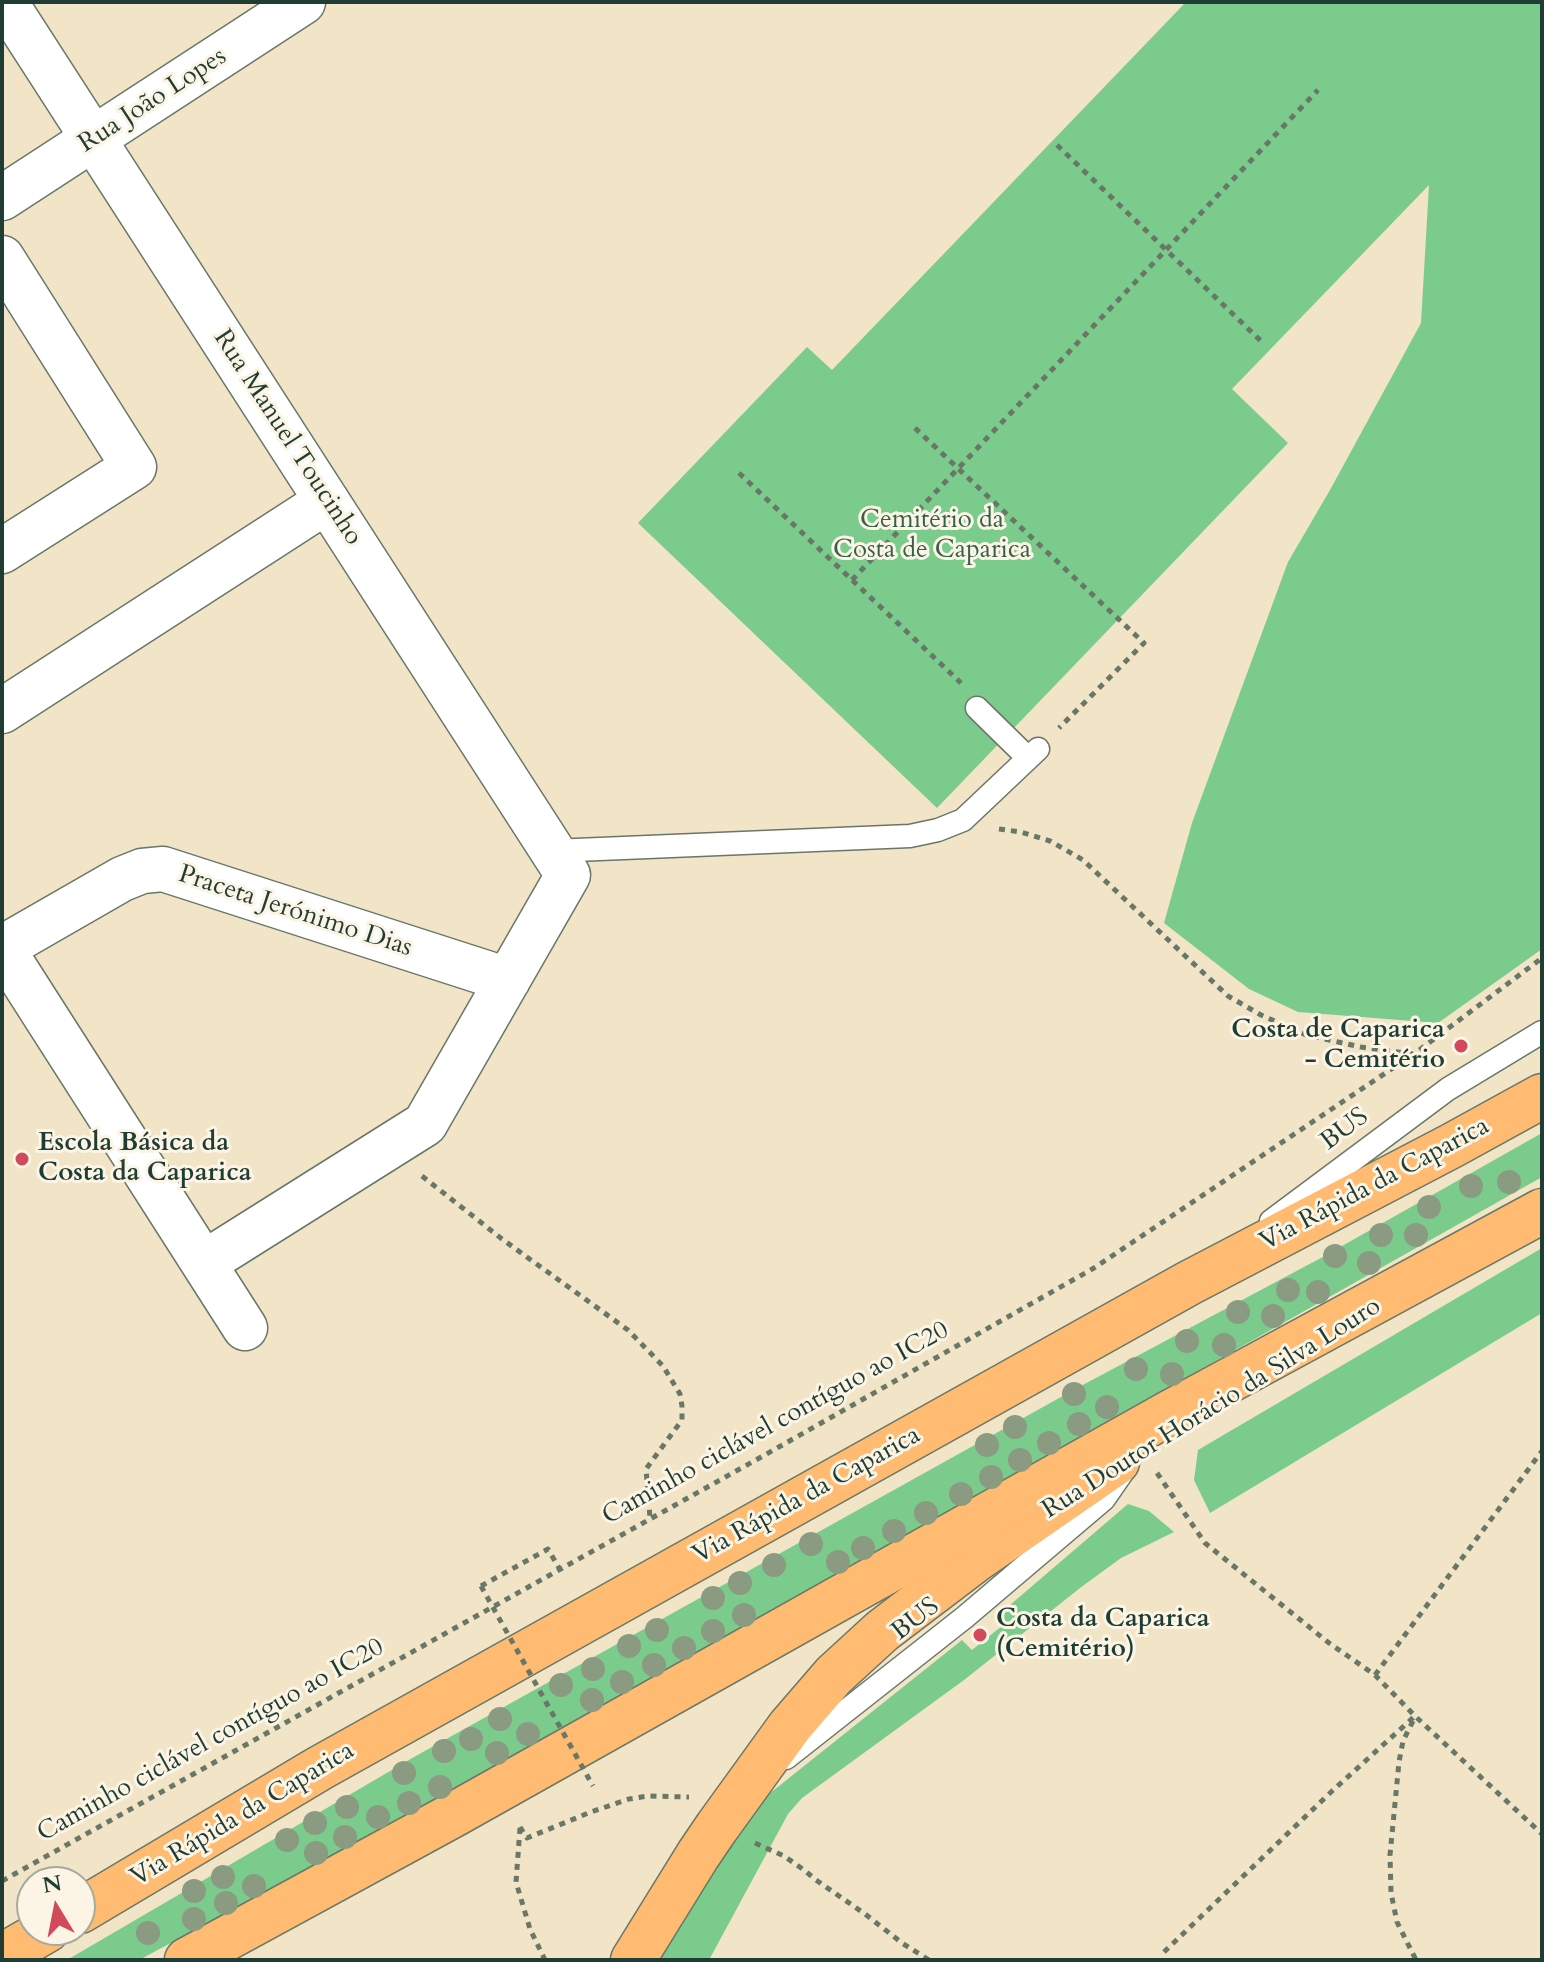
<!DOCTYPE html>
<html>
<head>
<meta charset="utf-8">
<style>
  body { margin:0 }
  #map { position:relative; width:1544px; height:1962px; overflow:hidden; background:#f1e4c7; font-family:Cardo,serif }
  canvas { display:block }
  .frame { position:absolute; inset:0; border:4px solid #1f3d34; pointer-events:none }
  .north { position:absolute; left:16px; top:1866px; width:80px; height:80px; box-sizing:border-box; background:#fcf5e5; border:2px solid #a4ab9e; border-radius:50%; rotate:350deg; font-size:22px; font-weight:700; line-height:32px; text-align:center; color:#1f3d34 }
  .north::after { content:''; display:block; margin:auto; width:28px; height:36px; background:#d1495b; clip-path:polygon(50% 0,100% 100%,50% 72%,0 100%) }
</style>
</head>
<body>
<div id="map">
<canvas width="1544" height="1962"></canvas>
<div class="frame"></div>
<div class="north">N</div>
</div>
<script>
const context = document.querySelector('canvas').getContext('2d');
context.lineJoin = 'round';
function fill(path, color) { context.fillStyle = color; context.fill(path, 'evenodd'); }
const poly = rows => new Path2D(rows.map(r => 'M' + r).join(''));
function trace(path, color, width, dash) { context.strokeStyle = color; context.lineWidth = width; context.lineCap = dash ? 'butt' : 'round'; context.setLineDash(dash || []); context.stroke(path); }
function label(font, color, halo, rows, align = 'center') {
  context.font = font + ' Cardo,serif'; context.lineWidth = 6; context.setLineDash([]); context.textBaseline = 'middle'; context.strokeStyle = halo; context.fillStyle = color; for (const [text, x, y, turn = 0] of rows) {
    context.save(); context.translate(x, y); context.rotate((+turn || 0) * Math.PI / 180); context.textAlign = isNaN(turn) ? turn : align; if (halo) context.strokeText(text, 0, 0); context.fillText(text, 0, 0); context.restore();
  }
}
fill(poly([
  [1186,2,1542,2,1542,949,1438,1023,1298,1012,1249,989,1164,923,1192,823,1288,562,1330,490,1421,323,1429,185,1232,389,1288,443,937,808,638,523,807,347,832,370],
  [1542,1133,1542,1177,528,1749,339,1853,139,1960,67,1960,414,1757,1079,1387,1319,1259],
  [1542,1248,1542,1313,1210,1513,1194,1480,1198,1450],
  [1128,1504,1149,1511,1174,1532,1121,1558,1080,1588,964,1680,802,1798,788,1814,709,1960,657,1960,742,1822,769,1794,962,1640,972,1650,1002,1626,996,1617]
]), '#7acb8c');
const lane = poly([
  [977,708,1028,758],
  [552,851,910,836,938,830,963,820,1038,749],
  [1271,1221,1448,1089,1542,1032],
  [786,1758,965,1617,1104,1499,1122,1473]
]);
const street = poly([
  [5,2,568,875,425,1124,204,1263],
  [2,198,303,2],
  [2,258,134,467,2,551],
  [2,711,327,501],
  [2,948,122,879,142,871,163,869,508,980],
  [2,948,245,1328]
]);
const primary = poly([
  [633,1960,698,1855,717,1827,790,1726,834,1675,882,1631,974,1561,1117,1462]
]);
const highway = poly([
  [80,1911,320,1768,1189,1283,1453,1145,1542,1096],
  [2,1956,47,1930],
  [187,1960,455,1814,1171,1412,1542,1211]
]);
trace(lane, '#687767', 25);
trace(street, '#687767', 47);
trace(primary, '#687767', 47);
trace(highway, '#687767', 47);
trace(poly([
  [1057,145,1263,343],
  [915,428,1144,643,1059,728],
  [739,473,961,683],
  [852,580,1318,90],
  [999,829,1021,832,1050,841,1083,860,1228,996,1261,1015,1306,1035,1361,1047,1413,1054],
  [422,1176,502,1239,628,1330,663,1366,680,1394,682,1406,682,1420,646,1469,650,1518],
  [1157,1473,1205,1543,1329,1643,1375,1675,1415,1716,1542,1834],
  [481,1586,548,1549,559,1568],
  [1375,1675,1542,1451],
  [1413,1721,1403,1741,1399,1762,1390,1855,1391,1893,1397,1922,1416,1960],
  [520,1827,527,1838,591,1812,629,1799,648,1796,689,1797],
  [520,1828,516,1882,530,1929,545,1960],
  [755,1843,784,1856,804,1870,816,1880,865,1914,902,1943,929,1960],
  [2,1881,763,1456,1094,1268,1414,1054,1542,958],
  [1164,1952,1330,1793,1415,1716]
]), '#687767', 5, [6, 6]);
trace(lane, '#fff', 22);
trace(street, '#fff', 44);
trace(primary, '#febb71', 44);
trace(highway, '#febb71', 44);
trace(poly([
  [481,1586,593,1786]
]), '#687767', 5, [6, 6]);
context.fillStyle = '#8a9b82';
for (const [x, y] of [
  [1509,1182],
  [1471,1186],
  [1429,1207],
  [1381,1235],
  [1416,1235],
  [1335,1256],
  [1369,1263],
  [1288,1290],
  [1318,1292],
  [1238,1312],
  [1273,1316],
  [1187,1341],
  [1224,1345],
  [1136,1369],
  [1172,1374],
  [1074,1394],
  [1107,1407],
  [1079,1424],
  [1015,1427],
  [1049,1443],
  [987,1445],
  [1020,1460],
  [991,1477],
  [961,1494],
  [926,1513],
  [894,1531],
  [811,1544],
  [863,1548],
  [838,1562],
  [774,1565],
  [740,1583],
  [713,1598],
  [744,1615],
  [657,1630],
  [713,1631],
  [629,1646],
  [684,1648],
  [654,1665],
  [593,1669],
  [622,1682],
  [561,1685],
  [592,1700],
  [500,1719],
  [528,1734],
  [471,1739],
  [444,1751],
  [497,1753],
  [404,1773],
  [440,1787],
  [409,1803],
  [347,1807],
  [378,1817],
  [315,1823],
  [345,1837],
  [287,1840],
  [316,1853],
  [223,1877],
  [254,1886],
  [194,1891],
  [226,1903],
  [194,1919],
  [148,1933]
]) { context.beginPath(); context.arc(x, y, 12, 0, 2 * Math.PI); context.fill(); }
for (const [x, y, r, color] of [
  [1461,1046,8,"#d1495b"],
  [22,1159,8,"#d1495b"],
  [980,1635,8,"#d1495b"]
]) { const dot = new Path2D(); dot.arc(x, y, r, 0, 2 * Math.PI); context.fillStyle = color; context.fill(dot); trace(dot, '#fcf5e5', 3); }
label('26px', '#1f3d34', '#fcf5e5', [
  ["Rua João Lopes",153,101,-33],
  ["Rua Manuel Toucinho",287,438,57],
  ["Praceta Jerónimo Dias",295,912,18],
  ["BUS",1345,1130,-37],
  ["Via Rápida da Caparica",1375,1185,-28],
  ["Rua Doutor Horácio da Silva Louro",1212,1409,-32],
  ["Caminho ciclável contíguo ao IC20",776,1424,-29],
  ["Via Rápida da Caparica",807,1496,-29],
  ["BUS",916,1620,-38],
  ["Caminho ciclável contíguo ao IC20",211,1741,-29],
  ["Via Rápida da Caparica",243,1815,-31]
]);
label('26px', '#36604a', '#fcf5e5', [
  ["Cemitério da",932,521],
  ["Costa de Caparica",932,551]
]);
label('bold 26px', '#1f3d34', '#fcf5e5', [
  ["Costa de Caparica",1445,1031,"right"],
  ["- Cemitério",1445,1061,"right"],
  ["Escola Básica da",38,1144],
  ["Costa da Caparica",38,1174],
  ["Costa da Caparica",996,1620],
  ["(Cemitério)",996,1650]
], 'left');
</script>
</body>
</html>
